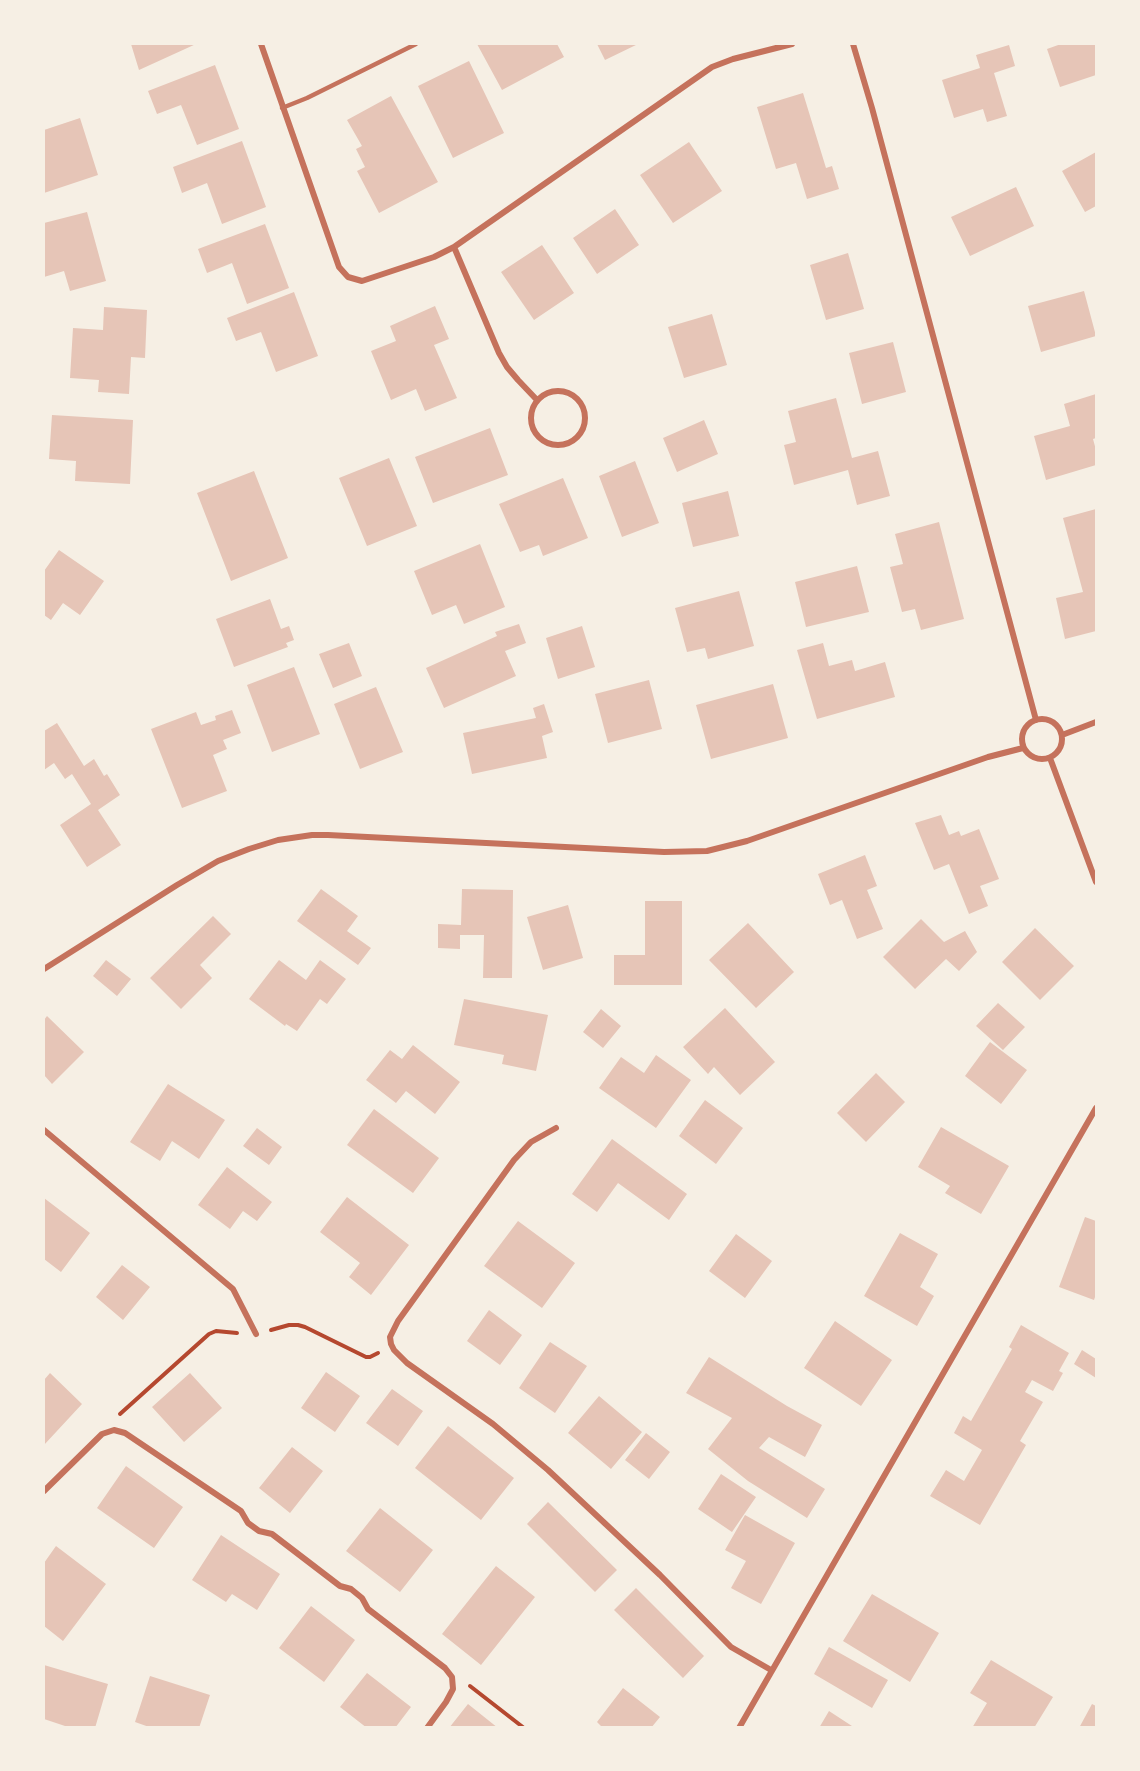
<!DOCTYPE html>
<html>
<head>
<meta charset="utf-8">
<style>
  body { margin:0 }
  #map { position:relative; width:1140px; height:1771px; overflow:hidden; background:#f6efe4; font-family:"Space Grotesk",sans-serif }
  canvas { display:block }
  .frame { position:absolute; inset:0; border:45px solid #f6efe4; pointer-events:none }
</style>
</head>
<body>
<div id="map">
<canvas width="1140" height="1771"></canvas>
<div class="frame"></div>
</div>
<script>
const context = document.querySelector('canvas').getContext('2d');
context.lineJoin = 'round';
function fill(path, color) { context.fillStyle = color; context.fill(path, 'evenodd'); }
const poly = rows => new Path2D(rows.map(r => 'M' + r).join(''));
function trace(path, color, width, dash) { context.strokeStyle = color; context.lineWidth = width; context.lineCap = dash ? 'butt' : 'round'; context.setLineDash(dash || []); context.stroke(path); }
fill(poly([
  [131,44,196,44,139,70],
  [477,44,557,44,564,57,502,90],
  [597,44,638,44,605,60],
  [1061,44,1096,44,1096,75,1060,87,1047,49],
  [1009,45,1015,66,994,73,1007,116,987,122,983,109,954,118,942,80,980,68,976,55],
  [469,61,504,133,453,158,418,86],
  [215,65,239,129,197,145,181,105,157,114,148,91],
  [803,93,826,168,832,166,839,189,807,199,796,163,776,169,757,107],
  [391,96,438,182,379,213,357,171,365,167,356,149,362,146,347,120],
  [80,118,98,175,44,193,44,130],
  [242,141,266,207,222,224,207,183,182,193,173,167],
  [689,142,722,191,673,223,640,175],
  [1096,152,1096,206,1085,212,1062,171],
  [1016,187,1034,226,970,256,951,217],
  [615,209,639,245,597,274,573,238],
  [87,212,106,281,70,291,64,271,44,277,44,223],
  [265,224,289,288,247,304,232,263,207,273,198,249],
  [542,245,574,293,534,320,501,272],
  [848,253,864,309,826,320,810,265],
  [1084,291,1096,336,1041,352,1028,306],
  [294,292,318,356,276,372,261,332,236,341,227,318],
  [435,306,449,339,434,345,457,398,425,411,416,389,391,400,371,351,396,341,390,326],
  [104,307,147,310,145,358,131,357,129,394,98,392,99,380,70,378,73,328,103,330],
  [712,314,727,365,684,378,668,327],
  [893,342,906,392,862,404,849,353],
  [1096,394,1096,438,1093,439,1096,450,1096,465,1046,480,1034,436,1070,426,1064,404],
  [836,398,852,458,878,451,890,496,857,505,848,470,794,485,784,445,796,442,788,411],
  [52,415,133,420,130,484,75,481,76,461,49,459],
  [704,420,718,454,677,472,663,438],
  [490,428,508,475,433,503,415,457],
  [389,458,417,526,367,546,339,478],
  [635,461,659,523,622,537,599,476],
  [254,471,288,558,231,581,197,493],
  [563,478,588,538,543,556,539,545,520,552,499,504],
  [728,491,739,536,693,547,682,503],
  [1096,509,1096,631,1065,639,1056,598,1083,592,1063,518],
  [939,522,964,619,921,630,915,609,902,612,890,567,903,564,895,534],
  [480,544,505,607,464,624,456,605,432,615,414,571],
  [59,550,104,581,80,615,63,603,51,620,44,615,44,571],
  [857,566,869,612,806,627,795,582],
  [739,591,754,646,708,659,705,648,687,652,675,608],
  [270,599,281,629,289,626,294,640,286,643,288,647,234,667,216,619],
  [519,624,526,643,505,651,516,676,444,708,426,668,497,636,495,632],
  [582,626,595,667,558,679,546,638],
  [349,643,362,676,333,688,319,654],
  [823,643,829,666,852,660,855,671,885,662,895,697,817,719,797,650],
  [294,667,320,734,272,752,247,685],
  [649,680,662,729,608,743,595,694],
  [773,684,788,738,711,759,696,705],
  [376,687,403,752,360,769,334,704],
  [544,704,553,732,542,736,547,758,472,774,463,733,536,718,533,708],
  [232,710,241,733,223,740,227,749,213,755,227,791,182,808,151,729,196,712,201,725,216,720,215,716],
  [57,723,84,766,94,759,104,776,107,774,120,795,98,810,121,845,87,867,60,825,91,804,72,774,65,779,54,763,44,770,44,731],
  [941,815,949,835,959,831,961,836,979,829,999,879,980,886,988,906,969,914,949,864,934,870,915,823],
  [865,855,877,886,867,890,883,929,857,939,842,900,830,905,818,874],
  [321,889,358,916,347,931,371,948,358,965,297,921],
  [462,889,513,890,512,978,483,978,484,935,460,935,460,949,438,948,438,924,461,925],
  [645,901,682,901,682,985,614,985,614,955,645,955],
  [568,905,583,958,543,970,527,917],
  [213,916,231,934,200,965,212,978,181,1009,150,978],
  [921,919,944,942,965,931,977,952,959,971,946,959,915,989,883,957],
  [748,923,794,972,756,1008,709,960],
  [1035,928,1074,966,1040,1000,1002,962],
  [106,960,131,979,117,996,93,976],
  [279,960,306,980,320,960,346,979,327,1004,320,999,297,1031,286,1024,285,1026,249,999],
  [464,999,548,1015,536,1071,502,1064,504,1055,454,1045],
  [998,1003,1025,1027,1003,1050,976,1026],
  [725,1008,775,1062,740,1095,714,1067,708,1074,683,1047],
  [601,1009,621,1026,603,1048,583,1032],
  [47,1016,84,1052,52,1084,44,1075,44,1020],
  [990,1042,1027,1070,1001,1104,965,1076],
  [413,1045,460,1082,435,1114,406,1091,396,1103,366,1080,390,1050,402,1059],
  [656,1055,691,1080,656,1128,599,1088,621,1057,644,1073],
  [876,1073,905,1102,866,1142,837,1113],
  [168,1084,225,1120,199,1159,172,1141,160,1161,130,1142],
  [705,1100,743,1128,716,1164,679,1136],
  [374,1109,439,1158,413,1193,347,1145],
  [941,1127,1009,1166,981,1214,945,1193,950,1186,918,1167],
  [257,1128,282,1147,269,1165,243,1146],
  [612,1139,687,1194,669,1220,618,1183,597,1212,572,1194],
  [227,1167,272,1202,257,1221,243,1211,230,1229,198,1205],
  [347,1197,409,1245,371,1295,349,1277,360,1263,320,1232],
  [44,1198,90,1233,61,1272,44,1259],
  [1085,1217,1096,1221,1096,1294,1094,1300,1059,1287],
  [518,1221,575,1263,542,1308,484,1266],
  [900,1233,938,1254,920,1287,934,1296,917,1326,864,1296],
  [736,1234,772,1261,745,1298,709,1271],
  [122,1265,150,1287,123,1320,96,1297],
  [489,1310,522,1335,500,1365,467,1341],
  [835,1321,892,1360,861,1406,804,1368],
  [1021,1325,1069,1353,1059,1371,1063,1373,1053,1391,1032,1380,1025,1392,1043,1402,1020,1441,1026,1445,980,1525,930,1496,946,1470,964,1481,982,1450,954,1433,963,1416,971,1421,1012,1349,1009,1347],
  [550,1342,587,1366,555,1413,519,1388],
  [1082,1350,1096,1359,1096,1378,1074,1364],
  [709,1357,787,1406,822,1425,805,1457,769,1437,759,1448,825,1489,807,1518,748,1481,708,1449,732,1418,686,1393],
  [326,1372,360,1396,335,1432,301,1408],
  [50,1373,82,1404,44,1445,44,1380],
  [190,1373,222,1408,184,1442,152,1407],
  [392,1389,423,1411,398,1446,366,1423],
  [599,1396,642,1432,611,1469,568,1433],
  [448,1426,514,1478,481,1520,415,1468],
  [646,1433,670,1452,649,1479,625,1460],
  [292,1447,323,1471,290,1513,259,1488],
  [126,1466,183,1507,154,1548,97,1508],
  [721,1474,756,1497,732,1532,698,1509],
  [548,1502,617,1570,595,1592,527,1524],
  [380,1508,433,1550,400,1592,346,1551],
  [745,1515,795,1543,761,1604,731,1588,746,1561,725,1550],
  [221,1535,280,1574,257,1610,232,1594,226,1602,192,1580],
  [56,1546,106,1584,63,1641,44,1626,44,1563],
  [496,1566,535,1597,481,1665,442,1634],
  [636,1588,704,1656,683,1678,614,1610],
  [872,1594,939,1633,910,1682,843,1641],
  [311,1606,355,1640,324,1682,279,1648],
  [829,1647,888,1680,872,1708,814,1674],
  [991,1660,1053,1697,1034,1728,972,1728,987,1703,970,1693],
  [44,1665,108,1684,95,1728,71,1728,44,1719],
  [367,1673,411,1707,395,1728,367,1728,340,1707],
  [150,1676,210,1695,199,1728,152,1728,135,1722],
  [623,1688,660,1717,651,1728,603,1728,597,1722],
  [468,1704,498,1728,449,1728],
  [1092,1704,1096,1706,1096,1728,1079,1728],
  [829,1711,855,1728,819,1728]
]), '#e6c5b7');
trace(poly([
  [271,1330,289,1325,298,1325,305,1327,366,1357,370,1357,378,1353],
  [120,1414,209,1334,216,1331,237,1333],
  [470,1686,524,1728]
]), '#b5482f', 4);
trace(poly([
  [282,108,307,98,416,44]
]), '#c5725c', 4.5);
trace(poly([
  [261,44,339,267,348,277,362,281,434,257,454,247,712,67,733,59,792,44],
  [853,44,872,108,1036,720],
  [454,247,499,353,507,367,518,380,537,400],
  '531 418a27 27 0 1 1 54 0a27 27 0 1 1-54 0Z',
  '1022 739a20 20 0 1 1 40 0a20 20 0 1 1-40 0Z',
  [1062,735,1096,722],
  [1050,758,1096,882],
  [44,969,177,885,218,861,249,849,278,840,312,835,328,835,664,852,707,851,747,841,988,757,1023,748],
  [556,1128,531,1142,514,1160,398,1321,390,1337,391,1344,394,1350,407,1363,493,1424,548,1470,660,1575,731,1647,771,1670],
  [44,1130,233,1289,256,1334],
  [44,1491,102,1434,114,1430,125,1433,241,1511,248,1523,259,1531,272,1534,340,1586,351,1589,362,1598,368,1609,445,1668,452,1677,453,1689,446,1702,427,1728],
  [739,1728,1096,1108]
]), '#c5725c', 6);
</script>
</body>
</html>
